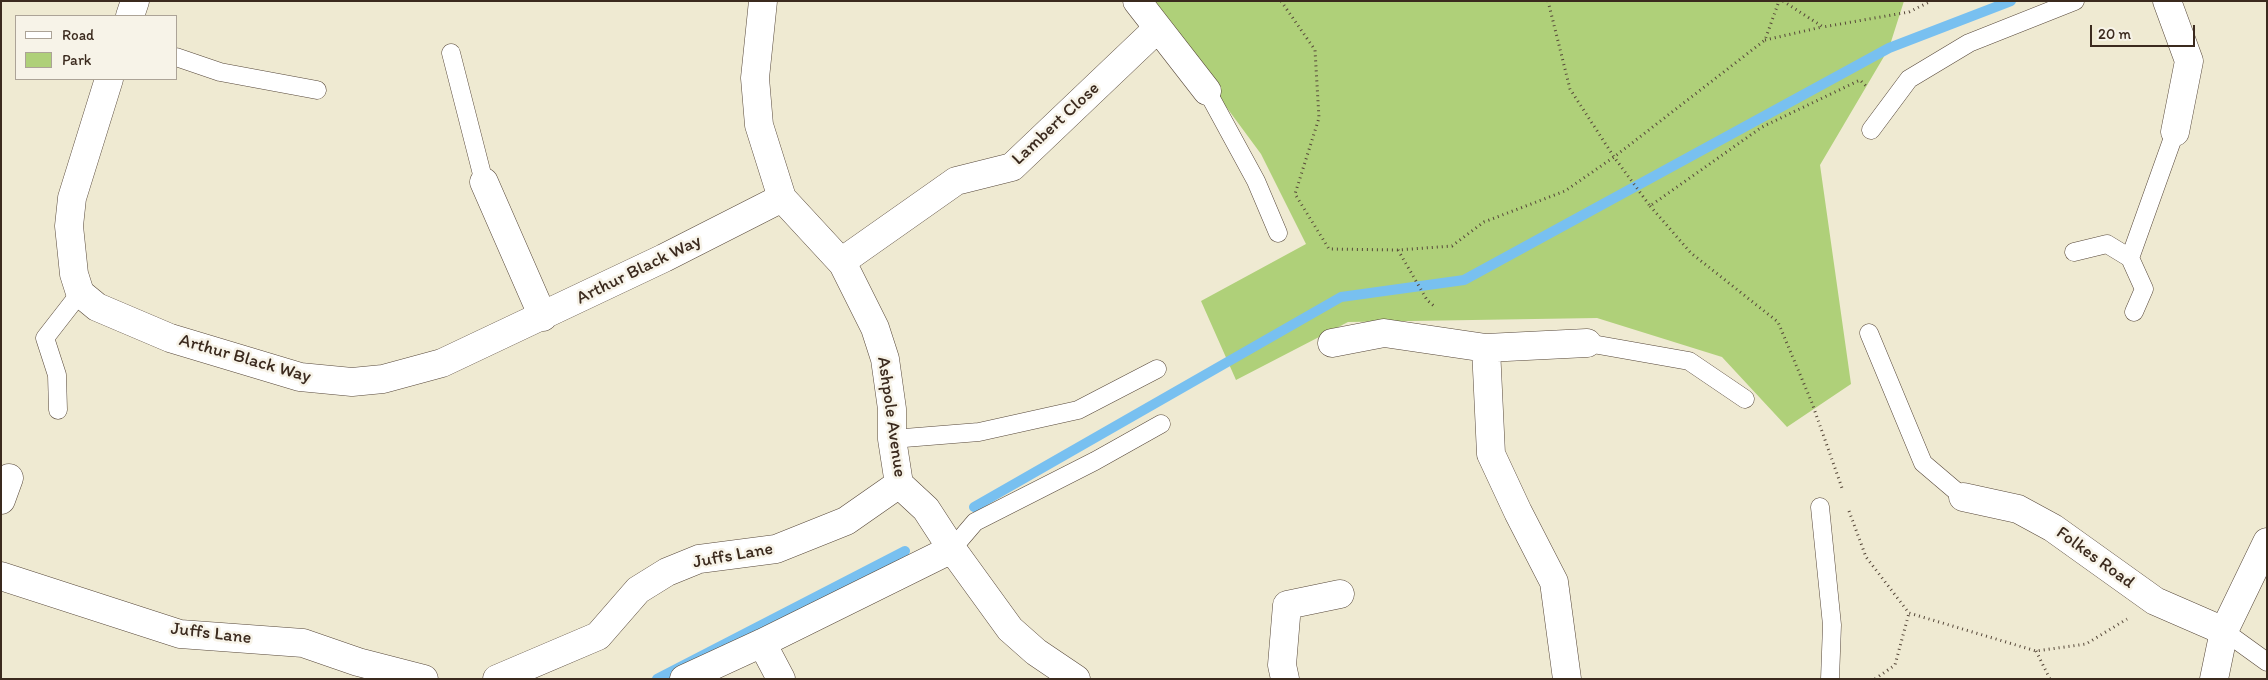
<!DOCTYPE html>
<html>
<head>
<meta charset="utf-8">
<style>
  body { margin:0 }
  #map { position:relative; width:2268px; height:680px; overflow:hidden; background:#efead2; font-family:Itim,sans-serif }
  canvas { display:block }
  .frame { position:absolute; inset:0; border:2px solid #3b2a1e; pointer-events:none }
  .legend { position:absolute; left:15px; top:15px; width:162px; height:65px; box-sizing:border-box; background:#f7f3e8; border:1px solid #aca397; margin:0; padding:6px 9px; list-style:none; font-size:15px; color:#3b2a1e }
  .legend li { display:flex; align-items:center; gap:10px; height:25px }
  .legend b { width:25px; border:1px solid #aca397 }
  .scale { position:absolute; left:2090px; top:25px; width:105px; height:22px; box-sizing:border-box; border:2px solid #3b2a1e; border-top:0; padding-left:6px; font-size:15px; line-height:18px; white-space:nowrap; color:#3b2a1e; -webkit-text-stroke:4px #f7f3e8; paint-order:stroke }
</style>
</head>
<body>
<div id="map">
<canvas width="2268" height="680"></canvas>
<div class="frame"></div>
<ul class="legend">
<li><b style="height:6px;background:#fff"></b>Road</li>
<li><b style="height:14px;background:#afd079"></b>Park</li>
</ul>
<div class="scale">20 m</div>
</div>
<script>
const context = document.querySelector('canvas').getContext('2d');
context.lineJoin = 'round';
function fill(path, color) { context.fillStyle = color; context.fill(path, 'evenodd'); }
const poly = rows => new Path2D(rows.map(r => 'M' + r).join(''));
function trace(path, color, width, dash) { context.strokeStyle = color; context.lineWidth = width; context.lineCap = dash ? 'butt' : 'round'; context.setLineDash(dash || []); context.stroke(path); }
function label(font, color, halo, rows, align = 'center') {
  context.font = font + ' Itim,sans-serif'; context.lineWidth = 5; context.setLineDash([]); context.textBaseline = 'middle'; context.strokeStyle = halo; context.fillStyle = color; for (const [text, x, y, turn = 0] of rows) {
    context.save(); context.translate(x, y); context.rotate((+turn || 0) * Math.PI / 180); context.textAlign = isNaN(turn) ? turn : align; if (halo) context.strokeText(text, 0, 0); context.fillText(text, 0, 0); context.restore();
  }
}
fill(poly([
  [1148,1,1904,1,1889,48,1820,165,1851,384,1787,427,1722,357,1597,318,1348,322,1236,380,1201,301,1306,244,1261,154]
]), '#afd079');
trace(poly([
  [974,507,1341,297,1464,280,1889,48,2011,1],
  [657,679,905,551]
]), '#78c0f0', 10);
const lane = poly([
  [451,53,484,182],
  [176,57,220,72,317,90],
  [1207,91,1256,181,1278,233],
  [1871,130,1909,79,1969,43,2075,1],
  [2074,252,2107,244,2130,258,2144,289,2134,312],
  [2130,258,2175,132],
  [1869,333,1923,463,1963,497],
  [1587,343,1689,361,1745,399],
  [58,410,57,375,45,338,80,293],
  [892,439,979,432,1078,410,1157,369],
  [1820,507,1832,625,1830,679],
  [952,549,975,522,1095,461,1161,424],
  [2224,631,2267,662]
]);
const street = poly([
  [763,1,755,78,759,125,782,198,843,264,875,328,885,359,892,409,892,439,899,484,926,509,952,549,1010,629,1036,652,1076,679],
  [1137,1,1207,91],
  [2167,1,2189,61,2175,132],
  [130,16,135,1],
  [109,79,72,198,69,226,74,274,80,293,97,307,170,338,300,377,352,382,383,379,442,363,664,258,782,198],
  [484,182,543,317],
  [841,262,956,181,1012,167,1158,28],
  [1332,343,1384,333,1486,348,1587,343],
  [1486,348,1491,454,1518,512,1554,582,1567,679],
  [1963,497,2018,509,2053,528,2155,601,2224,631],
  [1,500,9,478],
  [1,576,180,634,303,643,358,662,424,679],
  [762,643,781,679],
  [497,679,598,636,638,590,667,572,699,559,776,549,846,521,899,484],
  [684,679,762,643,952,549],
  [1285,679,1282,665,1287,605,1340,594],
  [2214,679,2224,631,2267,542]
]);
trace(lane, '#564739', 19);
trace(street, '#564739', 29);
trace(poly([
  [1281,1,1315,50,1319,118,1295,194,1329,249,1398,250,1452,246,1484,222,1565,191,1614,157,1650,206,1762,127,1860,80,1868,88],
  [1548,1,1570,89,1614,157,1765,40,1779,1],
  [1783,1,1823,27,1909,12,1931,1],
  [1765,40,1822,27],
  [1650,206,1691,253,1778,322,1812,403,1842,488],
  [1398,250,1427,300,1435,307],
  [1849,511,1866,557,1909,613,2036,651,2086,644,2127,619],
  [2036,651,2050,679],
  [1875,679,1895,665,1909,613]
]), '#564739', 3, [1, 4]);
trace(lane, '#fff', 18);
trace(street, '#fff', 28);
label('18px', '#3b2a1e', '#f7f3e8', [
  ["Lambert Close",1056,124,-43],
  ["Arthur Black Way",639,270,-26],
  ["Arthur Black Way",245,359,16],
  ["Ashpole Avenue",891,417,82],
  ["Juffs Lane",733,556,-10],
  ["Folkes Road",2095,558,36],
  ["Juffs Lane",211,634,7]
]);
</script>
</body>
</html>
